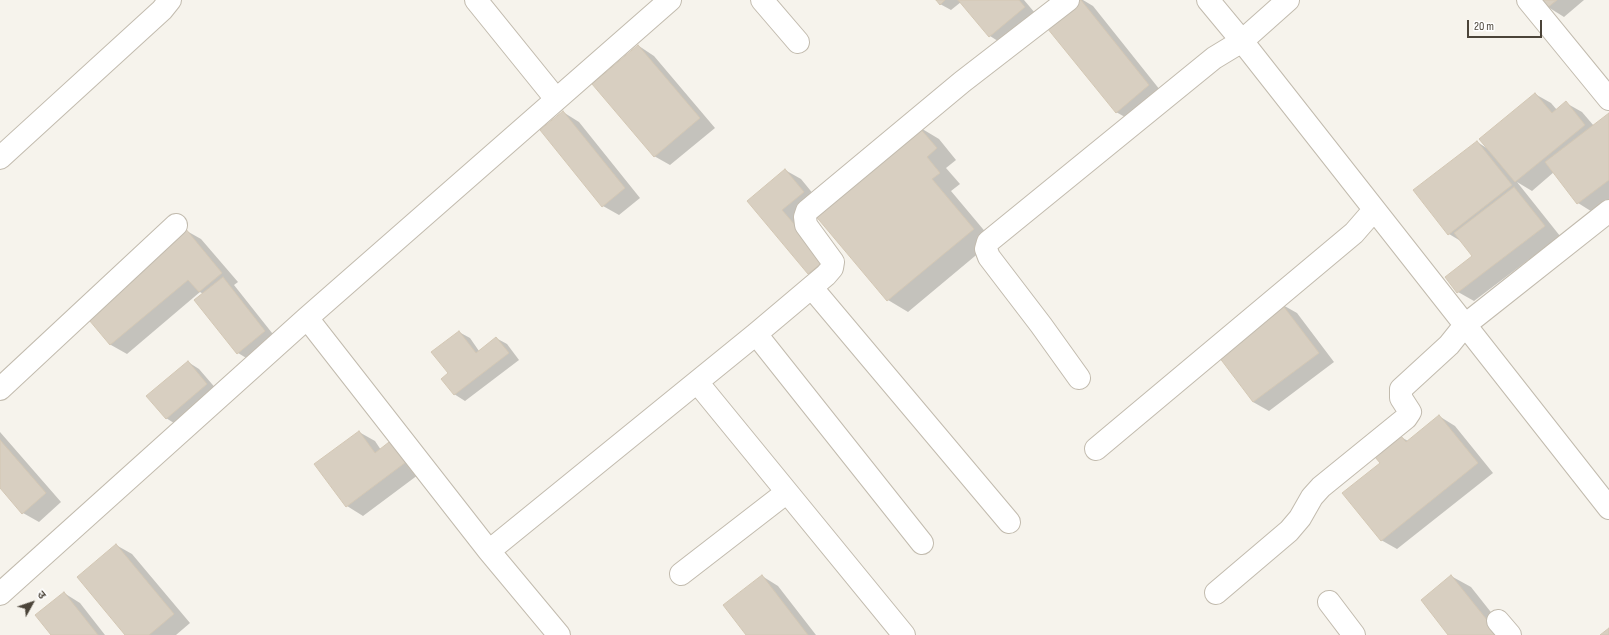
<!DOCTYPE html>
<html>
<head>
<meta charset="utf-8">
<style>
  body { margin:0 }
  #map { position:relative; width:1609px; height:635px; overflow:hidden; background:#f6f3ec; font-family:"Sofia Sans Condensed","Noto Sans Devanagari",sans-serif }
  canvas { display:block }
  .north { position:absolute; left:12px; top:583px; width:40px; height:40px; -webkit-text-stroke:3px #fff; paint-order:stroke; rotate:50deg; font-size:11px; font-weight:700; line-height:16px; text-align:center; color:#4b4439 }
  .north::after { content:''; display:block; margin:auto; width:14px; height:18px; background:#4b4439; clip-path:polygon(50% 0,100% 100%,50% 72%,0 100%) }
  .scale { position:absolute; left:1467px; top:20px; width:75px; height:18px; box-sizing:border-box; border:2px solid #4b4439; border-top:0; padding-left:5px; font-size:12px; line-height:14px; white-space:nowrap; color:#4b4439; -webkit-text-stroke:3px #fff; paint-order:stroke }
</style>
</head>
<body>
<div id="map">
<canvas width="1609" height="635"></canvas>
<div class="north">उ</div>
<div class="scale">20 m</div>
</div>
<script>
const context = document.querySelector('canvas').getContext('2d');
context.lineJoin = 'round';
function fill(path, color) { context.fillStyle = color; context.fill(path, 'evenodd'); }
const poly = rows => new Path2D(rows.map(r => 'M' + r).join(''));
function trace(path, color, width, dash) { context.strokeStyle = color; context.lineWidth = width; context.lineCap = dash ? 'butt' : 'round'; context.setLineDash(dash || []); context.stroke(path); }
fill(poly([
  [937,0,1024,0,1035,13,1001,43,990,36,961,2,951,10,940,4],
  [1073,0,1083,0,1093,6,1164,95,1132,121,1116,112],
  [1542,0,1584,0,1564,17,1548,7],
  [639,46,654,56,715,128,670,165,654,156],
  [1535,94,1551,103,1557,110,1566,103,1582,112,1594,126,1609,115,1609,201,1594,213,1578,203,1554,172,1532,191,1517,182,1560,236,1474,301,1458,292,1474,256,1464,243,1449,234,1477,142,1490,150],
  [563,112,579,122,640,198,619,215,603,206],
  [919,127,939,139,956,160,946,168,960,184,951,191,993,241,908,312,888,300,815,214],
  [785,170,801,179,819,201,798,219,840,270,825,283,809,273,748,201],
  [185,230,201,239,238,282,234,285,276,338,248,359,238,353,203,294,200,292,127,354,111,345,85,314],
  [1281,304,1297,313,1334,362,1269,411,1253,402],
  [459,332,470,338,479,351,496,338,507,344,519,360,465,401,454,394],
  [188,362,199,369,218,391,177,425,166,418],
  [1439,416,1455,426,1493,473,1397,549,1381,540,1382,463,1401,437,1408,441],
  [0,432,61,502,39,522,23,513,0,487],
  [359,432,375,441,381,450,430,466,363,516,347,506,316,464],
  [116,545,132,554,190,623,176,635,127,635],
  [762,576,778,586,816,635,748,635],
  [1451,576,1471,587,1509,635,1450,635],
  [64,593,80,603,105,635,52,635]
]), '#0003');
const building = poly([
  [936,0,945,0,940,5,936,0],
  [958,0,1019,0,1025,7,989,37,958,0],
  [1072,0,1081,0,1149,85,1116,113,1043,23,1072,0],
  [1541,0,1557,0,1547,8,1541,0],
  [638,45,700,118,654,157,592,84,638,45],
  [1535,93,1552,113,1566,101,1585,125,1515,182,1479,139,1535,93],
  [563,111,625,188,602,207,540,130,563,111],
  [1609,113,1609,180,1577,204,1545,162,1609,113],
  [918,126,937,148,927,157,940,173,932,179,974,229,887,301,814,214,918,126],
  [1477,141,1512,185,1448,235,1413,190,1477,141],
  [785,169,804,192,782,210,825,260,808,274,747,201,785,169],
  [1514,187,1545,226,1457,293,1445,277,1472,256,1454,233,1514,187],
  [185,228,222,273,199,292,188,280,110,345,84,314,185,228],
  [223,277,265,331,237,354,194,300,223,277],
  [1281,303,1319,353,1253,402,1216,353,1281,303],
  [459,331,476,353,496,337,509,353,454,395,441,379,448,373,431,352,459,331],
  [188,361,207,384,166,419,146,396,188,361],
  [1439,415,1478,463,1381,541,1342,493,1380,463,1375,457,1401,436,1406,442,1439,415],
  [359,431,375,453,398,435,414,456,346,507,314,464,359,431],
  [0,440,46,493,22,514,0,488,0,440],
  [116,544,174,614,149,635,125,635,77,577,116,544],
  [762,575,808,635,746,635,723,605,762,575],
  [1451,575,1499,635,1448,635,1421,600,1451,575],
  [64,592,98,635,51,635,35,615,64,592],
  [1609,628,1609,635,1600,635,1609,628]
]);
fill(building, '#d8cfc1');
trace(building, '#d3c7b4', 1);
const minor = poly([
  [476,0,556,99],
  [762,0,798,42],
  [1208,0,1242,41,1609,508],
  [1528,0,1609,99],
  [0,158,162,10,170,0],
  [812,288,1009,522],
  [307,318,489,551],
  [756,334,922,543],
  [1079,378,1041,325,989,257,986,249,988,242,1214,58,1242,41,1288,0],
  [697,382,904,635],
  [0,389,176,225],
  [1096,449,1354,233,1374,210],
  [681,574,787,492],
  [1216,593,1289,531,1300,518,1312,497,1321,487,1406,418,1410,412,1401,398,1401,389,1449,345,1465,325,1609,211],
  [0,594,307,318,670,0],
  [1329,602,1354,635],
  [1498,621,1510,635],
  [559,635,489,551,756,334,826,275,832,268,833,262,806,225,805,217,807,211,962,82,1068,0]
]);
trace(minor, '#c2bbae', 24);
trace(minor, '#fff', 22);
</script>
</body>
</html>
